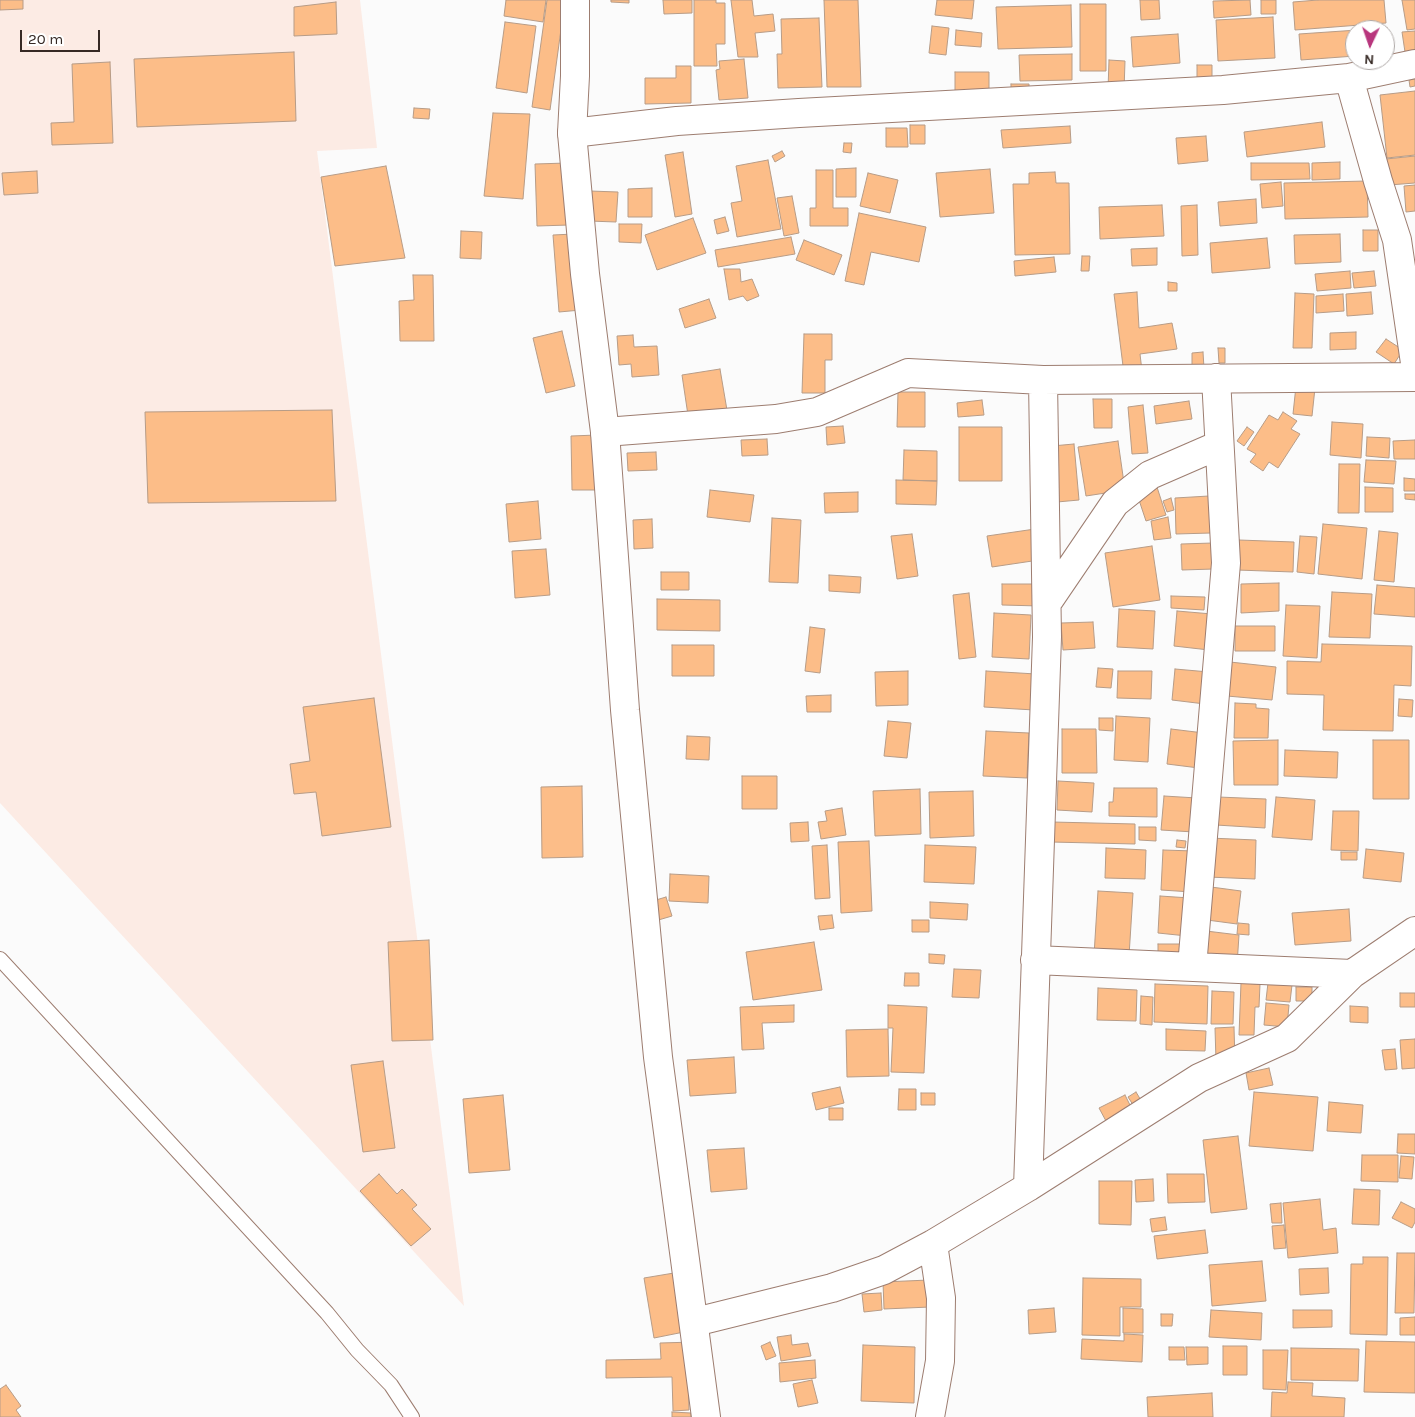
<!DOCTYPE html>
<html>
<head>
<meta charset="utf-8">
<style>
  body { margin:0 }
  #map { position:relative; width:1415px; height:1417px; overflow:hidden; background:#fbfbfb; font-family:Karla,sans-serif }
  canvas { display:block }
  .north { position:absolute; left:1345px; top:20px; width:50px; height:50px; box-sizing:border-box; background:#fff; border:1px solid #afa9a7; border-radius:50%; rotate:183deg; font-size:14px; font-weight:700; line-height:20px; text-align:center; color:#362924 }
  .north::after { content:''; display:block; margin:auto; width:18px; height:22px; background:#b8367d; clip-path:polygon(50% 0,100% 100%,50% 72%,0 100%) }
  .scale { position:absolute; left:20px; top:30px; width:80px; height:22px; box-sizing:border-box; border:2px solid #362924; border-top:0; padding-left:6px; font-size:15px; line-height:18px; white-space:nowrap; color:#362924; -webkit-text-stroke:4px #fff; paint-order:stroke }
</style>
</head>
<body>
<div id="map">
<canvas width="1415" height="1417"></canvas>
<div class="north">N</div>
<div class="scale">20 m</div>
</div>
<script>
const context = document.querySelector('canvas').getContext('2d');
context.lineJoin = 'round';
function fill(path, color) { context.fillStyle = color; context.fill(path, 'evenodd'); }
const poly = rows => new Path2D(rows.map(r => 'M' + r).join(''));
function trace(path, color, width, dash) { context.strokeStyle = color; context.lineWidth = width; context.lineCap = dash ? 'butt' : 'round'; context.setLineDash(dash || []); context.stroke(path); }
fill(poly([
  [0,0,360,0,377,148,317,151,464,1306,0,803]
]), '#fcebe4');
const building = poly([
  [0,0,23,0,23,9,0,10,0,0],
  [506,0,546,0,543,22,504,16,506,0],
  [547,0,565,0,550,110,532,107,547,0],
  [611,0,629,0,629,3,611,2,611,0],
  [663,0,692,0,692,13,664,14,663,0],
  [694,0,716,0,716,3,725,3,725,44,716,44,717,66,694,66,694,0],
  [731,0,752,0,754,16,773,14,775,31,755,33,758,57,738,57,731,0],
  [824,0,858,0,861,87,827,87,824,0],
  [937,0,974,0,972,19,935,15,937,0],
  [1140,0,1159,0,1160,19,1141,20,1140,0],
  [1250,0,1251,15,1214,18,1213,1,1250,0],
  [1261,0,1276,0,1276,14,1261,14,1261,0],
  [1318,0,1384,0,1386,23,1295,30,1293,2,1318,0],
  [1402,0,1415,0,1415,29,1407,30,1402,0],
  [336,2,337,34,294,36,294,7,336,2],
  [1080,4,1106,4,1106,71,1080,71,1080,4],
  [1071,5,1072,47,998,49,996,7,1071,5],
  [1273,17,1275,58,1218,61,1216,20,1273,17],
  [819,18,822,87,778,88,777,54,782,54,781,19,819,18],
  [505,22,536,26,527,93,496,88,505,22],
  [932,26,949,28,946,55,929,53,932,26],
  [1387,28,1388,54,1385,54,1385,30,1355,30,1355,56,1301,60,1299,34,1387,28],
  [956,30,982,33,981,47,955,45,956,30],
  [1415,31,1415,50,1405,52,1402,32,1415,31],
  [1178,34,1180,63,1133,67,1131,37,1178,34],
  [294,52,296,121,137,127,134,59,294,52],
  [1072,54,1072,80,1020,81,1019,55,1072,54],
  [744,59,748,98,719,100,716,70,720,69,719,61,744,59],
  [1109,60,1125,61,1124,91,1108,90,1109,60],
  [110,62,113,143,52,145,51,123,74,122,72,64,110,62],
  [1197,65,1212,65,1212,80,1197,80,1197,65],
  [676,66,691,66,691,103,645,104,645,78,676,78,676,66],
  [955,72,989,72,989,91,955,91,955,72],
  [1415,79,1415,86,1410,87,1409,80,1415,79],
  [1011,84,1029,84,1029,96,1011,96,1011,84],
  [1415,91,1415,155,1387,158,1380,95,1415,91],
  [414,108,430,109,429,119,413,118,414,108],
  [493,113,530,114,523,199,484,196,493,113],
  [1322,122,1325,147,1247,157,1244,132,1322,122],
  [910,125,925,125,925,144,910,144,910,125],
  [1070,126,1071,143,1003,148,1001,130,1070,126],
  [886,128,907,128,908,147,886,147,886,128],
  [1206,136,1208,161,1178,164,1176,138,1206,136],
  [844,143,852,143,851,153,843,152,844,143],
  [782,151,785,156,775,162,772,156,782,151],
  [683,152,692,214,675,217,665,155,683,152],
  [1415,156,1415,183,1389,185,1386,159,1415,156],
  [768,160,781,229,737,237,731,203,742,201,736,166,768,160],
  [1340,162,1340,179,1312,180,1312,163,1340,162],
  [567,163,569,225,537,226,535,164,567,163],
  [1251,163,1309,163,1310,179,1251,180,1251,163],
  [386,166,405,258,335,266,321,177,386,166],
  [856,168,856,197,836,197,836,169,856,168],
  [990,169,994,213,940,217,936,173,990,169],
  [816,170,833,170,833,208,848,208,848,226,810,226,810,208,816,208,816,170],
  [37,171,38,193,4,195,2,173,37,171],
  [1055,172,1056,183,1069,183,1070,254,1015,255,1013,184,1029,184,1029,173,1055,172],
  [868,173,898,180,890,213,860,206,868,173],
  [1367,181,1368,217,1285,219,1284,183,1367,181],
  [1281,182,1283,206,1262,208,1260,184,1281,182],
  [1415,185,1415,211,1406,212,1404,186,1415,185],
  [652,188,652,217,628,217,628,189,652,188],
  [590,191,618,192,616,222,589,221,590,191],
  [792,196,799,233,784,236,777,198,792,196],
  [1256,199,1257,223,1220,226,1218,202,1256,199],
  [1162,205,1164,236,1100,239,1099,207,1162,205],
  [1197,205,1198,255,1182,256,1181,206,1197,205],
  [859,213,926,227,919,262,871,252,864,285,845,281,859,213],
  [725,217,729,231,717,234,714,220,725,217],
  [693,218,706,253,657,270,645,235,693,218],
  [619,224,642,224,641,243,619,242,619,224],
  [1363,230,1378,230,1378,251,1363,251,1363,230],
  [461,231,482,232,481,259,460,258,461,231],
  [574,234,581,310,559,312,553,235,574,234],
  [1340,234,1341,262,1295,264,1294,235,1340,234],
  [791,237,795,254,718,267,715,250,791,237],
  [1267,238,1270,268,1212,273,1210,243,1267,238],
  [804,240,842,255,834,275,796,260,804,240],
  [1157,248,1157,265,1132,266,1131,249,1157,248],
  [1082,256,1090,256,1089,271,1081,271,1082,256],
  [1054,257,1056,272,1015,276,1014,261,1054,257],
  [724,269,740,269,741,282,752,279,759,296,747,301,743,296,729,300,724,269],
  [1350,271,1351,288,1317,291,1315,274,1350,271],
  [1374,271,1376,286,1354,288,1352,273,1374,271],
  [413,275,433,275,434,341,400,341,399,301,414,300,413,275],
  [1168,282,1177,283,1177,291,1168,291,1168,282],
  [1137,292,1139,328,1172,323,1177,349,1140,354,1142,371,1124,374,1114,294,1137,292],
  [1371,292,1373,314,1347,316,1346,294,1371,292],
  [1295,293,1314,294,1312,348,1293,348,1295,293],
  [1343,294,1344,311,1316,313,1316,296,1343,294],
  [709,299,716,318,685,328,679,309,709,299],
  [562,331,575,386,546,393,533,338,562,331],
  [1356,332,1356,349,1330,350,1330,333,1356,332],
  [804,334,832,334,832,360,825,360,825,393,802,393,804,334],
  [633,335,634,347,657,346,659,375,632,377,631,364,619,365,617,336,633,335],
  [1386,339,1403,350,1394,364,1376,352,1386,339],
  [1218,348,1225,348,1225,363,1219,363,1218,348],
  [1203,352,1204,368,1192,369,1192,353,1203,352],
  [720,369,728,416,689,422,682,375,720,369],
  [1296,386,1315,388,1312,416,1293,414,1296,386],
  [898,392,925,392,925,427,897,427,898,392],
  [1093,399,1112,399,1112,428,1094,428,1093,399],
  [982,400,984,415,958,417,957,403,982,400],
  [1189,401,1192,419,1156,424,1154,406,1189,401],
  [1143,405,1148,453,1132,454,1128,407,1143,405],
  [332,410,336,501,148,503,145,412,332,410],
  [1283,412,1297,421,1291,429,1300,434,1278,468,1269,462,1263,471,1250,462,1256,454,1247,449,1269,415,1278,420,1283,412],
  [1332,422,1363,424,1361,458,1330,455,1332,422],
  [843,426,845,443,827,445,826,427,843,426],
  [959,427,1002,427,1002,481,959,481,959,427],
  [1247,427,1254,432,1244,446,1237,441,1247,427],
  [597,435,598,490,572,490,571,436,597,435],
  [1367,437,1390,438,1389,458,1366,456,1367,437],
  [767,439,768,455,742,456,741,440,767,439],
  [1415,440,1415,459,1394,459,1393,441,1415,440],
  [1118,441,1125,490,1086,496,1078,447,1118,441],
  [1074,444,1079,500,1057,502,1052,446,1074,444],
  [904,450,937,451,937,481,903,480,904,450],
  [656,452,657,470,628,471,627,453,656,452],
  [1366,460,1396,461,1394,484,1364,482,1366,460],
  [1339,464,1360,464,1359,513,1338,513,1339,464],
  [1404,478,1415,479,1415,491,1404,491,1404,478],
  [896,480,937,481,936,505,896,504,896,480],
  [1156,484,1166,515,1146,521,1136,491,1156,484],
  [1365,487,1393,488,1393,512,1365,512,1365,487],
  [710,490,754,495,750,522,707,517,710,490],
  [858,492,858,512,825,513,824,493,858,492],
  [1405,494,1415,494,1415,500,1405,499,1405,494],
  [1209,496,1211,533,1176,534,1175,498,1209,496],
  [1171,498,1174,510,1167,512,1163,501,1171,498],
  [538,501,541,539,509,542,506,504,538,501],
  [1168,517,1171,538,1154,540,1151,521,1168,517],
  [772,518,801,520,798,583,769,582,772,518],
  [652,519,653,548,634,549,633,520,652,519],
  [1323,524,1367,528,1362,579,1318,574,1323,524],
  [1035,529,1039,560,992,567,987,536,1035,529],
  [1379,531,1398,533,1394,582,1374,580,1379,531],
  [912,534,918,576,897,579,891,536,912,534],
  [1300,536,1317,537,1314,574,1297,572,1300,536],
  [1239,540,1294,542,1293,572,1237,570,1239,540],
  [1213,543,1214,569,1182,570,1181,544,1213,543],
  [1152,546,1160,600,1113,607,1105,553,1152,546],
  [546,549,550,595,515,598,512,551,546,549],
  [661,572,689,572,689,590,661,590,661,572],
  [829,575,861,577,860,593,829,591,829,575],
  [1279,583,1279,611,1241,613,1241,584,1279,583],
  [1002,584,1040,584,1040,606,1002,605,1002,584],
  [1377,585,1415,588,1415,617,1374,614,1377,585],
  [1332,592,1372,594,1370,638,1329,637,1332,592],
  [969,593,976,657,959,659,953,595,969,593],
  [1171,596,1205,597,1204,610,1171,608,1171,596],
  [657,599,720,600,720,631,657,630,657,599],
  [1286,605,1320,606,1317,658,1283,656,1286,605],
  [1119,609,1155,611,1153,649,1117,647,1119,609],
  [1177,611,1212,614,1209,650,1174,646,1177,611],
  [994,613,1031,615,1029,659,992,657,994,613],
  [1093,622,1095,648,1063,650,1061,623,1093,622],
  [1235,626,1275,626,1275,651,1235,651,1235,626],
  [810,627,825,629,820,673,805,671,810,627],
  [1322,644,1412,646,1411,686,1394,685,1393,731,1323,730,1324,695,1287,694,1287,661,1321,662,1322,644],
  [672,645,714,645,714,676,672,676,672,645],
  [1230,662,1276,667,1272,700,1227,696,1230,662],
  [1098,668,1113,669,1111,688,1096,687,1098,668],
  [1175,669,1209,672,1205,704,1172,700,1175,669],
  [908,671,908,705,876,706,875,672,908,671],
  [986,671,1036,674,1034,710,984,707,986,671],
  [1118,671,1152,671,1151,699,1117,698,1118,671],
  [831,695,831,712,807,712,806,696,831,695],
  [374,698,391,827,322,836,316,792,294,794,290,764,310,761,303,707,374,698],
  [1399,699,1413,700,1412,717,1398,716,1399,699],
  [1235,703,1256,704,1256,708,1269,709,1268,738,1234,738,1235,703],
  [1116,716,1150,718,1148,762,1114,760,1116,716],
  [1099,718,1113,718,1113,731,1099,730,1099,718],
  [888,721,911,723,907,758,884,756,888,721],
  [1062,729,1096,729,1097,773,1062,773,1062,729],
  [1171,729,1204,733,1199,768,1167,764,1171,729],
  [986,731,1029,733,1027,778,983,776,986,731],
  [687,736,710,737,709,760,686,759,687,736],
  [1278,740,1278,785,1234,785,1233,741,1278,740],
  [1373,740,1409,740,1409,799,1373,799,1373,740],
  [1285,750,1338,752,1337,778,1284,776,1285,750],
  [742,776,777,776,777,809,742,809,742,776],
  [1058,781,1094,783,1092,812,1057,810,1058,781],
  [582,786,583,857,542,858,541,787,582,786],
  [1114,788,1157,788,1157,817,1109,816,1109,802,1113,802,1114,788],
  [920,789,921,834,875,836,873,791,920,789],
  [973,791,974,836,930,838,929,792,973,791],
  [1164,796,1197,798,1194,832,1161,830,1164,796],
  [1218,797,1266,799,1265,828,1216,825,1218,797],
  [1276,797,1315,800,1312,840,1272,837,1276,797],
  [842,808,846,835,821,839,818,822,827,821,825,811,842,808],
  [1333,811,1359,811,1358,851,1331,850,1333,811],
  [808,822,809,841,791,842,790,823,808,822],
  [1052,822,1135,824,1135,844,1051,842,1052,822],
  [1139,827,1156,827,1156,841,1139,840,1139,827],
  [1209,838,1256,840,1255,879,1208,877,1209,838],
  [1177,840,1186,841,1185,848,1176,847,1177,840],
  [869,841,872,911,841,913,838,842,869,841],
  [827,845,830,898,815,899,812,846,827,845],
  [925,845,976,847,974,884,924,882,925,845],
  [1106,848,1146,850,1145,879,1105,878,1106,848],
  [1366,849,1404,853,1401,882,1363,878,1366,849],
  [1163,850,1194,851,1192,892,1161,890,1163,850],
  [1341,852,1357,852,1357,860,1341,860,1341,852],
  [670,874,709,876,708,903,669,901,670,874],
  [1211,887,1241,891,1237,924,1207,920,1211,887],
  [1098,891,1133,893,1129,956,1094,955,1098,891],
  [1160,896,1190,898,1187,936,1158,933,1160,896],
  [666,897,672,916,655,921,652,907,658,906,656,900,666,897],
  [930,902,968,904,967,920,930,918,930,902],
  [1349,909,1351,941,1295,945,1292,913,1349,909],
  [832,915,834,928,820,930,818,916,832,915],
  [912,920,929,920,929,932,912,932,912,920],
  [1238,923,1249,924,1249,935,1237,934,1238,923],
  [1206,931,1239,935,1237,965,1204,963,1206,931],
  [429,940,433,1040,392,1041,388,942,429,940],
  [814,942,822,990,753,1000,746,952,814,942],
  [1158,944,1186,944,1186,960,1158,960,1158,944],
  [929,954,945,955,944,964,929,963,929,954],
  [954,969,981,970,979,998,952,997,954,969],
  [905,973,919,973,919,986,904,986,905,973],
  [1241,983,1260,984,1259,1007,1255,1007,1254,1035,1239,1035,1241,983],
  [1268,983,1292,985,1290,1002,1266,1000,1268,983],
  [1155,984,1208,986,1207,1024,1154,1022,1155,984],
  [1296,987,1312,987,1312,1001,1296,1001,1296,987],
  [1098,988,1137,990,1136,1021,1097,1020,1098,988],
  [1212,991,1234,992,1233,1024,1211,1024,1212,991],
  [1400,993,1415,993,1415,1007,1400,1007,1400,993],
  [1141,996,1153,997,1152,1025,1140,1024,1141,996],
  [1266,1003,1289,1005,1287,1027,1264,1025,1266,1003],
  [794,1005,794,1022,762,1023,764,1049,742,1050,740,1007,794,1005],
  [888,1005,927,1007,924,1073,891,1072,893,1028,888,1028,888,1005],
  [1350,1006,1368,1007,1368,1023,1350,1022,1350,1006],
  [1234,1027,1235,1061,1216,1061,1215,1028,1234,1027],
  [888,1029,889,1076,847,1077,846,1030,888,1029],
  [1166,1029,1206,1031,1205,1051,1166,1050,1166,1029],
  [1415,1039,1415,1068,1402,1069,1400,1040,1415,1039],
  [1395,1049,1397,1069,1385,1070,1382,1050,1395,1049],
  [734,1057,736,1093,690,1096,687,1060,734,1057],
  [383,1061,395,1148,363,1152,351,1065,383,1061],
  [1269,1068,1273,1085,1249,1090,1246,1073,1269,1068],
  [840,1087,844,1103,816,1110,812,1093,840,1087],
  [899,1089,916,1089,916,1110,898,1110,899,1089],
  [1136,1092,1145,1107,1137,1111,1128,1097,1136,1092],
  [1254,1092,1318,1097,1313,1151,1249,1146,1254,1092],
  [921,1093,935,1093,935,1105,921,1105,921,1093],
  [503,1095,510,1170,469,1173,463,1099,503,1095],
  [1125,1095,1132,1109,1106,1121,1099,1108,1125,1095],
  [1329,1102,1363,1105,1361,1133,1327,1131,1329,1102],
  [829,1108,843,1108,843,1120,829,1120,829,1108],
  [1398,1134,1415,1134,1415,1154,1397,1153,1398,1134],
  [1238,1136,1247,1209,1211,1213,1203,1140,1238,1136],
  [744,1148,747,1189,711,1192,707,1150,744,1148],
  [1362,1155,1398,1155,1398,1182,1361,1181,1362,1155],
  [1401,1156,1414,1157,1412,1179,1399,1178,1401,1156],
  [379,1174,397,1194,402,1189,417,1205,412,1209,431,1229,411,1246,360,1191,379,1174],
  [1167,1174,1204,1174,1205,1202,1168,1203,1167,1174],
  [1153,1179,1154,1201,1136,1202,1135,1180,1153,1179],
  [1099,1181,1132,1181,1131,1225,1099,1224,1099,1181],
  [1354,1189,1380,1190,1379,1225,1352,1224,1354,1189],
  [1320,1199,1323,1230,1336,1228,1338,1253,1288,1258,1283,1203,1320,1199],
  [1401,1202,1415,1209,1415,1222,1412,1228,1392,1218,1401,1202],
  [1281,1203,1282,1223,1272,1223,1270,1204,1281,1203],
  [1165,1217,1167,1230,1152,1232,1150,1219,1165,1217],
  [1284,1225,1286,1248,1274,1249,1272,1226,1284,1225],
  [1205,1230,1208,1253,1157,1259,1154,1236,1205,1230],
  [1397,1253,1415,1253,1414,1313,1395,1313,1397,1253],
  [1363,1257,1388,1257,1387,1335,1350,1334,1351,1264,1363,1264,1363,1257],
  [1262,1261,1266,1301,1212,1306,1209,1265,1262,1261],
  [1328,1268,1329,1293,1300,1295,1299,1269,1328,1268],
  [674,1273,684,1332,654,1338,644,1278,674,1273],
  [1083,1278,1141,1279,1141,1307,1120,1307,1120,1336,1082,1335,1083,1278],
  [929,1280,930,1307,884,1309,883,1282,929,1280],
  [881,1293,882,1310,864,1312,862,1294,881,1293],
  [1054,1308,1056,1332,1029,1334,1028,1310,1054,1308],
  [1123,1308,1143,1309,1143,1333,1123,1333,1123,1308],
  [1211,1310,1262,1313,1261,1340,1209,1337,1211,1310],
  [1293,1310,1332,1310,1332,1327,1293,1328,1293,1310],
  [1161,1314,1173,1314,1172,1326,1161,1326,1161,1314],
  [1415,1317,1415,1335,1400,1335,1400,1318,1415,1317],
  [1124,1334,1143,1335,1142,1362,1081,1359,1082,1339,1124,1341,1124,1334],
  [791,1335,792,1345,808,1343,811,1356,781,1361,777,1337,791,1335],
  [1366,1341,1415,1342,1415,1393,1364,1392,1366,1341],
  [694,1342,688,1377,689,1410,673,1411,672,1377,606,1378,606,1360,661,1359,660,1343,694,1342],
  [770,1342,776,1356,766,1360,761,1346,770,1342],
  [863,1345,915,1347,914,1403,861,1401,863,1345],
  [1223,1346,1247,1346,1247,1375,1223,1375,1223,1346],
  [1169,1347,1184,1347,1185,1360,1169,1360,1169,1347],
  [1186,1347,1208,1347,1208,1364,1187,1365,1186,1347],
  [1291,1348,1359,1349,1358,1381,1291,1380,1291,1348],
  [1263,1350,1288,1350,1286,1390,1263,1389,1263,1350],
  [815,1360,816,1378,780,1382,779,1363,815,1360],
  [812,1380,818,1403,798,1407,793,1384,812,1380],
  [1288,1382,1313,1383,1312,1396,1345,1398,1344,1417,1271,1417,1272,1392,1287,1393,1288,1382],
  [6,1385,21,1406,16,1410,21,1417,0,1417,0,1389,6,1385],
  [1212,1393,1213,1417,1148,1417,1147,1397,1212,1393],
  [672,1412,691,1413,691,1417,672,1417,672,1412]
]);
fill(building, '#fcbd88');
trace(building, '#b79c87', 1);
const service = poly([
  [0,959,327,1313,357,1350,391,1385,412,1417]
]);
const minor = poly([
  [1349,78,1378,181,1397,240,1415,363],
  [572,133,677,121,799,113,1223,90,1349,78,1415,64],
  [605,432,776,419,817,412,908,373,1043,380,1415,377],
  [1047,603,1115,503,1150,475,1219,445],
  [1035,960,1352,974],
  [1192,967,1226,563,1216,378],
  [1028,1187,1047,637,1043,380],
  [695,1322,832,1288,884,1270,933,1244,1028,1187,1199,1078,1287,1038,1352,974,1415,931],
  [930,1417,940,1361,941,1298,933,1244]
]);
const tertiary = poly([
  [575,0,575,76,572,133,585,274,605,432,625,710,658,1057,706,1417]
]);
trace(service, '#9d7d70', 16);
trace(minor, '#9d7d70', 30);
trace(tertiary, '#9d7d70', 30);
trace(service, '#fff', 14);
trace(minor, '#fff', 28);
trace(tertiary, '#fff', 28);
</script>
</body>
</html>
